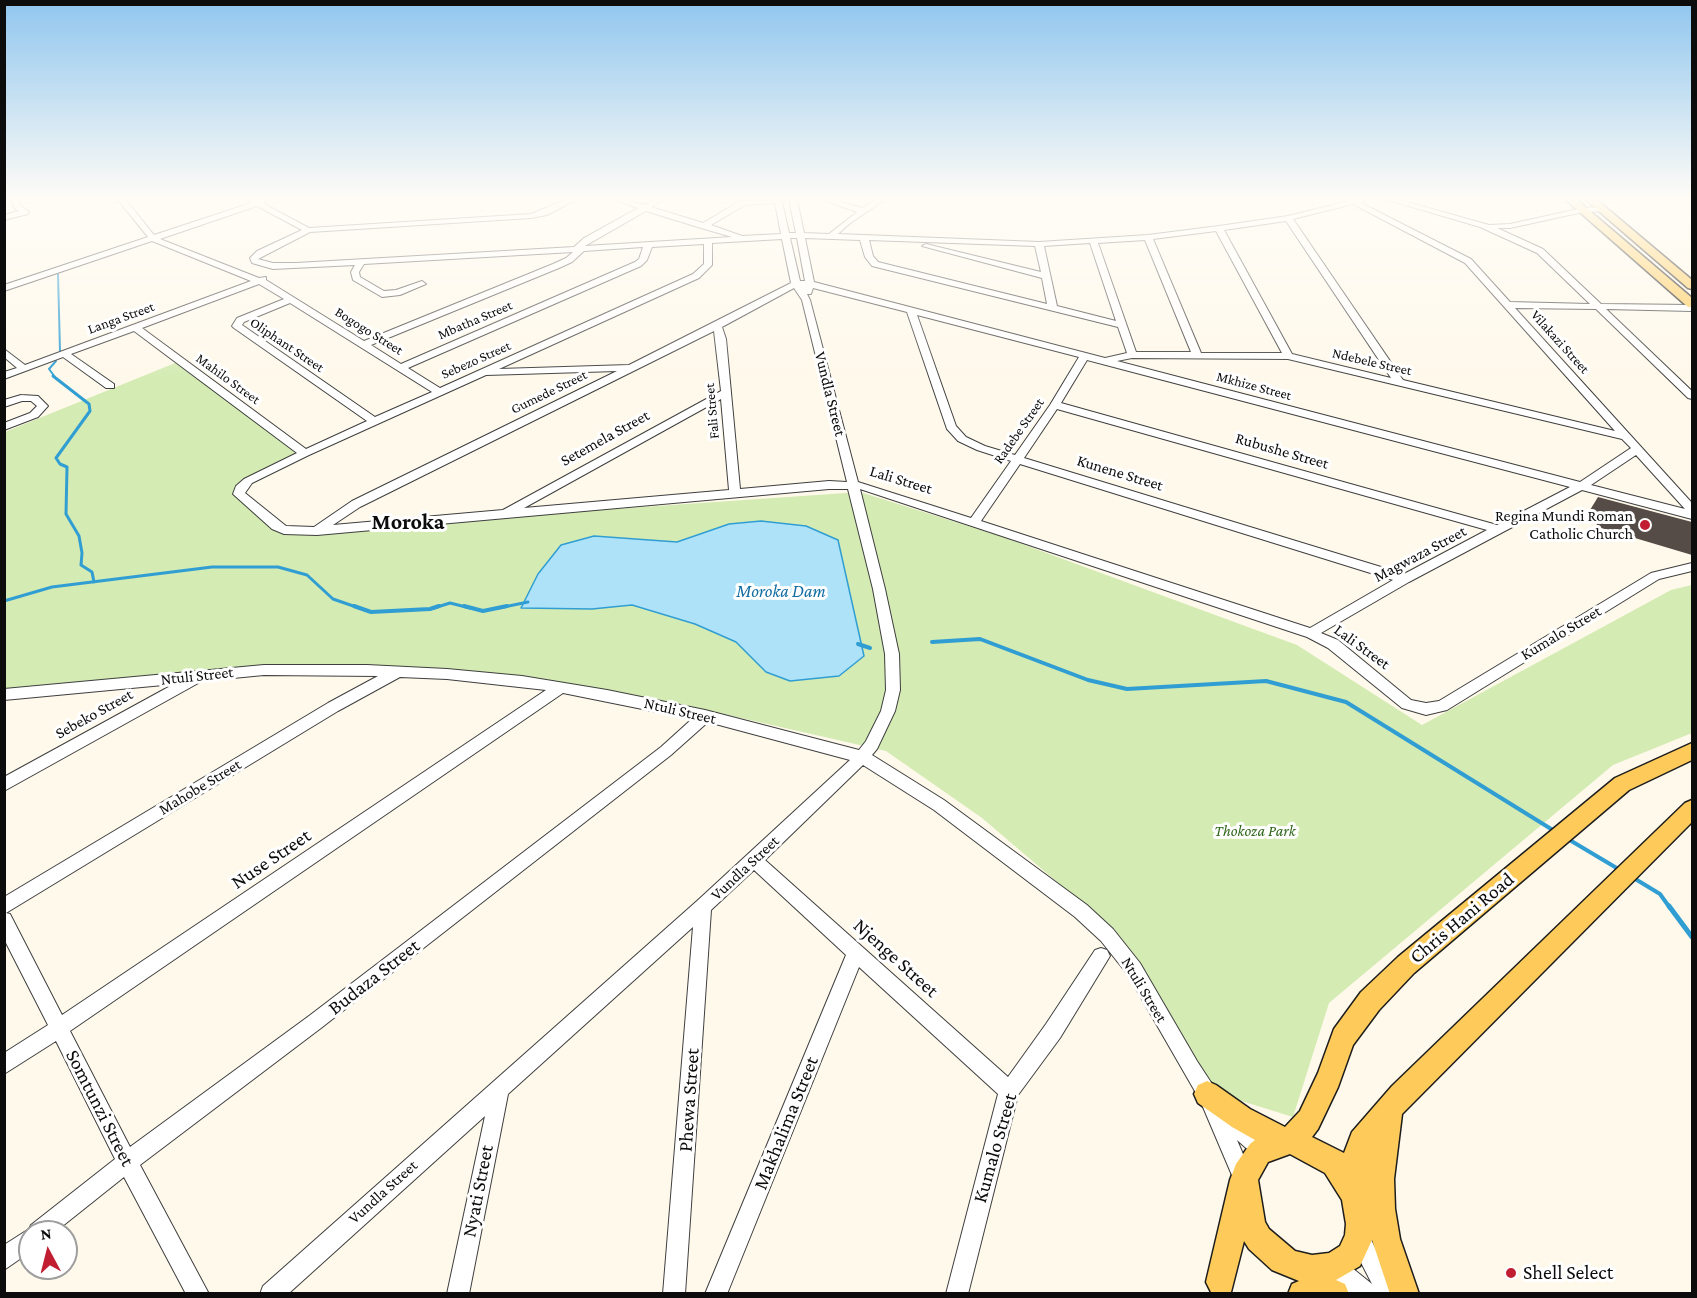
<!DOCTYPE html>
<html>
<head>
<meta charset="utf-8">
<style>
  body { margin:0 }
  #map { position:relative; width:1697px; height:1298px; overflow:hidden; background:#fff9eb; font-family:"Crimson Pro",serif }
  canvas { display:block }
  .frame { position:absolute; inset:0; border:6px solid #0c0c0c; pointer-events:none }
  .north { position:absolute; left:18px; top:1220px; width:60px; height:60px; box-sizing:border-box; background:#fff; border:2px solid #9e9e9e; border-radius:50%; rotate:353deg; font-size:16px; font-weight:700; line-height:24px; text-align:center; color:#0c0c0c }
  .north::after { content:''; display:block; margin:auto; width:21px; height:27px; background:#c11e32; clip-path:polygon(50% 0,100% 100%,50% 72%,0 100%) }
</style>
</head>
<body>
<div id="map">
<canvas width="1697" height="1298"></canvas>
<div class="frame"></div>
<div class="north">N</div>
</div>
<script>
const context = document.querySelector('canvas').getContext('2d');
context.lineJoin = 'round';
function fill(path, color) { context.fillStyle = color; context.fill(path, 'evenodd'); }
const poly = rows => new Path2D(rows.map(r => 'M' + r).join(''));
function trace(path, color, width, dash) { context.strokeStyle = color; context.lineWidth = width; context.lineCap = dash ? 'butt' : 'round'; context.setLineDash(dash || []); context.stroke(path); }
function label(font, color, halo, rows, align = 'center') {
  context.font = font + ' "Crimson Pro",serif'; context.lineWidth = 6; context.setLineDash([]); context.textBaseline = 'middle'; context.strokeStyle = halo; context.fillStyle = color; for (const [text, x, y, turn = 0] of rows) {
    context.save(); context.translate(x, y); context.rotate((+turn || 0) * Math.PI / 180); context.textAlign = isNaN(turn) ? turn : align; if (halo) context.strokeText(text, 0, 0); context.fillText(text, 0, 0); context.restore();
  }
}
fill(poly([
  [180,361,301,453,239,490,281,532,860,492,1003,537,1297,645,1422,725,1671,590,1692,585,1692,733,1613,765,1329,1003,1293,1117,1203,1089,1085,906,982,818,886,751,719,713,619,699,549,686,438,677,267,673,5,697,5,432]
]), '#d4ebb3');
const water = poly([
  [761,521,806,526,838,540,864,656,839,676,790,681,766,672,736,642,695,624,632,605,592,609,521,608,538,574,561,545,594,536,677,542,729,524,761,521]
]);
fill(water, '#ade2f9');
trace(water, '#319ed3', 1.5);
trace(poly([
  [58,274,60,351],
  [55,377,49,369,56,361]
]), '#319ed3', 2);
trace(poly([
  [53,376,89,404,90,411,56,458,60,464,67,467,66,514,79,536,82,553,81,565,92,572,94,582],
  [4,601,52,587,212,567,278,567,307,575,333,599,359,608],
  [434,608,450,603,470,608],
  [499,608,528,602]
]), '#319ed3', 3);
trace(poly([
  [354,606,371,612,430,609,439,606],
  [464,606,483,611,507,606],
  [932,642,980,639,1088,680,1127,689,1266,681,1346,702,1556,832],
  [858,644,870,648],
  [1568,839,1620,870],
  [1632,877,1660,894,1670,908]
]), '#319ed3', 4);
trace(poly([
  [1669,906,1692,937]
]), '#319ed3', 5);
fill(poly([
  [1598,497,1692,522,1692,555,1598,527,1590,510]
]), '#554c48');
const minor = poly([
  [11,200,19,200,20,205,29,212,28,214,4,220,4,215,19,211,14,208,11,200],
  [118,200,126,200,154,235,251,203,247,200,265,200,264,204,309,228,531,214,565,200,575,200,547,215,531,218,310,232,258,259,273,263,296,263,574,247,584,238,638,208,615,200,627,200,644,205,654,200,663,200,651,207,703,223,740,201,786,200,782,202,789,233,796,233,789,200,797,200,804,233,829,234,857,212,823,200,835,200,862,208,875,200,884,200,849,224,838,234,1039,242,1148,235,1219,226,1288,216,1353,200,1366,200,1361,203,1471,259,1510,302,1590,304,1537,253,1480,227,1388,200,1400,200,1489,225,1510,224,1583,208,1603,207,1607,209,1606,211,1583,212,1510,228,1497,228,1543,249,1601,304,1692,305,1692,311,1606,309,1692,391,1692,399,1688,398,1596,309,1515,308,1692,503,1692,519,1582,490,1409,582,1321,633,1338,640,1411,700,1426,703,1439,701,1651,573,1692,563,1692,571,1659,579,1447,710,1426,715,1402,708,1328,648,1307,637,860,489,885,589,899,654,900,690,895,711,877,749,872,755,944,800,1087,905,1113,929,1140,963,1197,1061,1216,1090,1226,1115,1232,1112,1239,1115,1260,1134,1273,1141,1276,1148,1273,1155,1266,1158,1246,1148,1237,1140,1254,1180,1251,1187,1244,1190,1237,1187,1200,1100,1128,975,1101,941,1075,917,934,810,863,765,765,860,1008,1077,1046,1024,1095,950,1101,948,1107,950,1110,956,1060,1038,1018,1095,968,1294,946,1294,998,1094,859,967,727,1294,705,1294,846,955,754,870,711,910,685,1294,663,1294,693,927,508,1094,469,1294,447,1294,485,1116,288,1294,260,1294,263,1286,697,901,850,760,708,722,671,755,321,1028,140,1165,209,1294,186,1294,124,1177,55,1232,30,1232,30,1252,4,1270,4,1245,29,1229,31,1225,115,1159,56,1041,4,1074,4,1053,48,1025,4,939,4,897,328,703,378,676,264,675,202,681,4,791,4,777,174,684,4,700,4,689,264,665,367,665,447,669,522,676,607,690,705,710,859,750,866,741,881,711,886,690,885,654,873,589,848,489,829,489,317,535,284,534,272,529,233,494,236,486,244,479,297,453,134,331,71,354,114,384,114,388,106,388,63,357,4,379,4,372,17,368,4,357,4,349,25,365,251,281,152,241,4,291,4,285,148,237,118,200],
  [775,203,781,234,742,236,711,225,745,205,775,203],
  [1353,204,1465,263,1615,431,1403,380,1293,219,1353,204],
  [257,206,302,230,257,251,250,258,252,263,273,269,355,265,351,272,353,280,382,297,400,295,426,284,422,281,396,290,384,291,360,277,359,272,364,264,573,252,566,258,553,264,364,341,266,280,266,277,259,278,160,239,257,206],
  [646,211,701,228,732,237,585,246,646,211],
  [1286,221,1391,378,1292,354,1224,230,1286,221],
  [1216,231,1282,353,1201,353,1153,239,1216,231],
  [790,238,797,238,805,281,800,281,790,238],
  [805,238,860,240,865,257,872,266,1118,327,1127,353,1105,358,814,282,805,238],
  [782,239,791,283,629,365,499,369,699,278,712,265,712,243,782,239],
  [869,240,1035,246,1041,272,926,244,922,246,1042,278,1047,304,878,262,873,256,869,240],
  [1145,240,1191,352,1136,352,1098,243,1145,240],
  [1090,243,1116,321,1057,306,1044,246,1090,243],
  [704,244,704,264,693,274,440,388,408,368,641,266,647,260,652,247,704,244],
  [643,247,639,259,635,262,401,364,371,345,559,268,572,262,584,251,643,247],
  [259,284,284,299,237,318,232,326,234,328,367,421,306,449,142,328,259,284],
  [794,288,802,300,847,482,829,481,740,489,726,339,722,327,794,288],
  [813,288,907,312,947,429,958,441,977,450,1011,461,971,518,858,482,810,300,807,294,811,294,813,288],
  [290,303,432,392,375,417,242,325,244,322,290,303],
  [917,315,1079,357,1050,405,1015,455,985,446,966,437,956,426,917,315],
  [714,331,721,391,503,510,333,525,360,507,714,331],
  [1132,358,1288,359,1622,439,1631,448,1580,482,1117,361,1132,358],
  [1087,360,1570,487,1497,525,1061,403,1087,360],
  [617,371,352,501,314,527,286,526,245,493,252,483,309,455,486,375,617,371],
  [721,399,729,490,524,508,721,399],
  [1057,409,1487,530,1404,574,1024,458,1057,409],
  [1636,455,1685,509,1591,485,1636,455],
  [1020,464,1393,580,1310,628,981,521,1020,464],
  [400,677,447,679,546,690,62,1015,10,914,6,913,338,711,400,677],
  [563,693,692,719,661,747,309,1016,130,1147,70,1031,563,693],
  [21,395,38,396,48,406,38,417,4,430,4,423,30,413,37,406,31,401,22,401,4,407,4,400,21,395],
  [1359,1226,1366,1230,1399,1294,1348,1294,1325,1275,1322,1267,1325,1259,1333,1256,1341,1259,1372,1284,1348,1237,1352,1230,1359,1226]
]);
const major = poly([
  [1566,200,1577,200,1692,298,1692,307,1688,307,1566,200],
  [1586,200,1597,200,1692,280,1692,289,1688,288,1586,200],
  [1692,743,1692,760,1629,790,1414,973,1379,1010,1353,1045,1338,1087,1318,1129,1312,1137,1344,1153,1352,1132,1392,1086,1685,803,1692,800,1692,822,1402,1114,1394,1179,1395,1209,1400,1239,1419,1294,1390,1294,1372,1240,1360,1266,1336,1280,1345,1284,1349,1294,1288,1294,1292,1284,1299,1281,1272,1270,1249,1249,1244,1241,1231,1292,1211,1292,1206,1282,1230,1180,1236,1164,1250,1144,1255,1140,1232,1127,1198,1103,1194,1094,1198,1085,1207,1081,1216,1085,1250,1109,1285,1127,1300,1111,1318,1073,1334,1029,1361,992,1398,957,1615,778,1692,743],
  [1290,1154,1325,1173,1342,1200,1346,1224,1345,1235,1340,1246,1329,1253,1312,1255,1295,1251,1269,1229,1265,1222,1258,1180,1268,1162,1290,1154]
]);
trace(minor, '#3f3f3f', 2);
trace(major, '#1d1d1d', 3);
fill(minor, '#fff');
fill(major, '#fecb5b');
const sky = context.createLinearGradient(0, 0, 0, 382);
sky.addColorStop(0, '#90c6ef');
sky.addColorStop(0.52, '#fffcf6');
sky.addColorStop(1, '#fffcf600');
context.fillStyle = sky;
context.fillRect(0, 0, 1697, 382);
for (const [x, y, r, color] of [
  [1645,525,6,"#c11e32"],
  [1511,1273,6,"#c11e32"]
]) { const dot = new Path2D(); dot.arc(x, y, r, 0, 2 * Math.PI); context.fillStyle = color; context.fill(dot); trace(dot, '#fff', 2); }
label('14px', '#0c0c0c', '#fff', [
  ["Langa Street",121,318,-20],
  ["Mbatha Street",475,320,-23],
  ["Bogogo Street",369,331,32],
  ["Vilakazi Street",1560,342,48],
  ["Oliphant Street",287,345,34],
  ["Sebezo Street",476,360,-24],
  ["Ndebele Street",1372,362,13],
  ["Mahilo Street",228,379,36],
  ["Mkhize Street",1254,386,15],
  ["Gumede Street",549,392,-26],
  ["Fali Street",712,411,-95],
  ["Radebe Street",1019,431,-55]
]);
label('16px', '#0c0c0c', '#fff', [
  ["Vundla Street",830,394,76],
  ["Setemela Street",605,438,-29],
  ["Rubushe Street",1282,451,16],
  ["Kunene Street",1120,473,17],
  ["Lali Street",901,480,17],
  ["Magwaza Street",1420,554,-28],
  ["Kumalo Street",1561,633,-31],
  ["Lali Street",1362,647,36],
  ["Ntuli Street",197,676,-6],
  ["Ntuli Street",680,711,13],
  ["Sebeko Street",94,714,-29],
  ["Mahobe Street",200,787,-31],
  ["Vundla Street",745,868,-43],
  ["Ntuli Street",1144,990,59],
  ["Vundla Street",383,1192,-42]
]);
label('16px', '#0c0c0c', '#fff', [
  ["Regina Mundi Roman",1633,516],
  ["Catholic Church",1633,534]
], 'right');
label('italic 16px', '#2f661a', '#fff', [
  ["Thokoza Park",1255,831]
]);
label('italic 18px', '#116da2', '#fff', [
  ["Moroka Dam",781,591]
]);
label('20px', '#0c0c0c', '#fff', [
  ["Nuse Street",271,859,-34],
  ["Chris Hani Road",1462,918,-40],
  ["Njenge Street",896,958,42],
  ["Budaza Street",374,977,-38],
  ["Phewa Street",689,1100,-86],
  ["Somtunzi Street",100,1108,63],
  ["Makhalima Street",786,1123,-68],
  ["Kumalo Street",995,1148,-74],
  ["Nyati Street",478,1191,-79]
]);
label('20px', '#0c0c0c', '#fff', [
  ["Shell Select",1523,1273]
], 'left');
label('bold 22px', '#0c0c0c', '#fff', [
  ["Moroka",408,522]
]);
</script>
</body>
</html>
